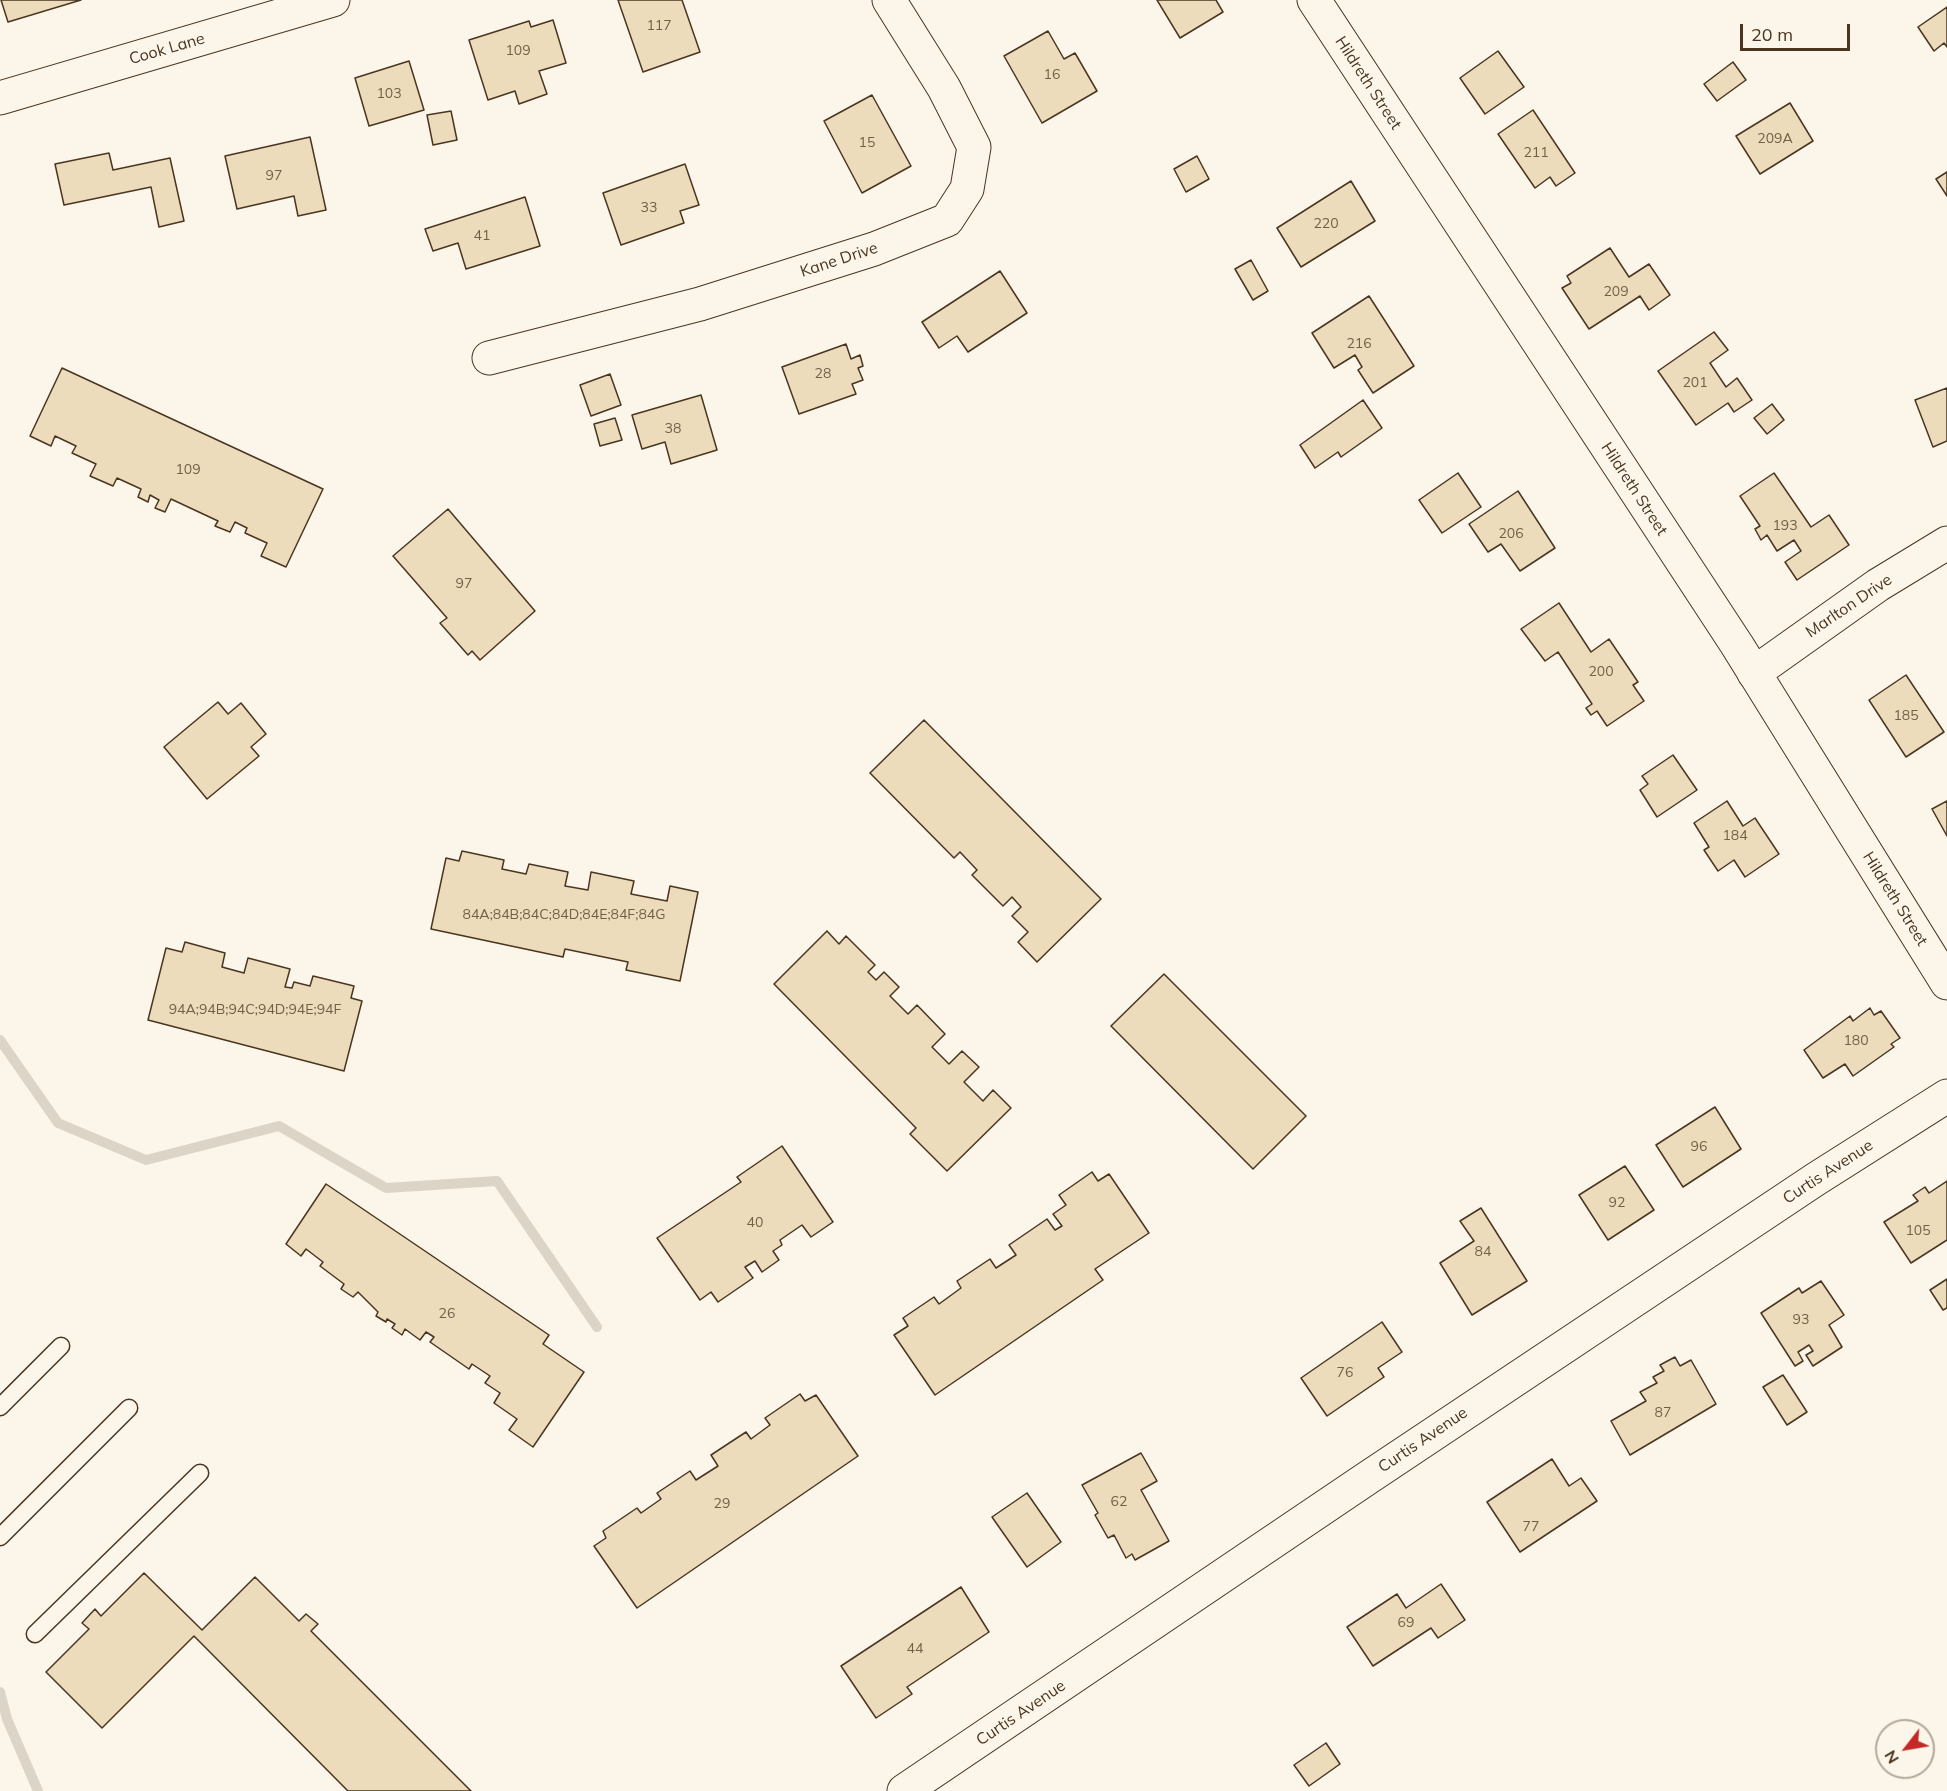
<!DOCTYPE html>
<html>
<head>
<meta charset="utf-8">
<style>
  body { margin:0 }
  #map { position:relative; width:1947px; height:1791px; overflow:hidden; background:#fbf6e9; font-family:Mulish,sans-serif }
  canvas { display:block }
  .north { position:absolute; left:1875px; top:1719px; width:60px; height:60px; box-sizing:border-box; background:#fbf6e9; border:2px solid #b4a999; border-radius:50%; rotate:239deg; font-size:16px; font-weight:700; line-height:24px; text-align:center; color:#4a3520 }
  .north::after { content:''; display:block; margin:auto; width:21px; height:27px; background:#c62828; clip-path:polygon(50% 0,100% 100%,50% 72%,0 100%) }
  .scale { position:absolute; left:1740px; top:24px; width:110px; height:27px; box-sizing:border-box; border:3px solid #4a3520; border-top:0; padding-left:8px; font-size:18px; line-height:21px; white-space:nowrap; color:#4a3520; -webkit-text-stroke:4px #fbf6e9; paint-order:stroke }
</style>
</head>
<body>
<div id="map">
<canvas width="1947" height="1791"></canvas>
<div class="north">N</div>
<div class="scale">20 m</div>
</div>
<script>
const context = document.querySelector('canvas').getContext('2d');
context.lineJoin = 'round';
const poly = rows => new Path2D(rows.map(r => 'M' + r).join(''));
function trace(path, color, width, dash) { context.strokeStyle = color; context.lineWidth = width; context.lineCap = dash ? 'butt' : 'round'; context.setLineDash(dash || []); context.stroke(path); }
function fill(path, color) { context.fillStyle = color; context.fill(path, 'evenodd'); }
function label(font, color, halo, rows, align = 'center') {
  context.font = font + ' Mulish,sans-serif'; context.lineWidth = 4.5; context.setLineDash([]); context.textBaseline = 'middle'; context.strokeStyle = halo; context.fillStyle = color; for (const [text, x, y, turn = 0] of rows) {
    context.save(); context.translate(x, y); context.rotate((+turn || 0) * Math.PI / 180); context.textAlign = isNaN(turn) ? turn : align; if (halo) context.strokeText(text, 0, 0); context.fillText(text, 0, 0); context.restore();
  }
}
trace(poly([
  [0,1040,58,1123,146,1160,279,1126,386,1188,497,1181,597,1327],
  [0,1692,7,1719,38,1791]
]), '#dcd4c6', 10);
const building = poly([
  [1,0,81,0,8,22,1,0],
  [618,0,682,0,700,52,643,72,618,0],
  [1157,0,1216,0,1223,12,1180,38,1157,0],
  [1947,7,1947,47,1944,43,1934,51,1918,27,1947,7],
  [553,20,566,63,539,71,547,94,519,104,515,91,488,100,469,40,529,21,531,27,553,20],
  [1048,31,1064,59,1075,53,1097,91,1042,123,1004,56,1048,31],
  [1498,51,1524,87,1485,114,1460,78,1498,51],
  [409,61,424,110,369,126,355,78,409,61],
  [1733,62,1746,80,1717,101,1704,84,1733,62],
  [872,95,911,166,862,193,824,121,872,95],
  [1790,103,1813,141,1760,174,1736,136,1790,103],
  [1533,110,1575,173,1556,186,1550,177,1535,188,1498,134,1533,110],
  [451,111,457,140,433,145,427,115,451,111],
  [310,137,326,210,298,216,294,196,237,209,225,156,310,137],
  [109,153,113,170,170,158,184,221,159,227,151,187,64,205,55,164,109,153],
  [1197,156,1209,179,1186,192,1174,169,1197,156],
  [685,164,699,205,680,211,684,223,621,245,603,193,685,164],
  [1947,172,1947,196,1936,179,1947,172],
  [1351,181,1375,221,1301,267,1277,228,1351,181],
  [525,197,540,246,466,269,458,243,433,251,425,229,525,197],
  [1610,248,1629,277,1649,264,1670,295,1649,310,1640,296,1589,329,1562,288,1571,283,1567,276,1610,248],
  [1251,260,1268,291,1253,300,1235,269,1251,260],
  [1000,271,1027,313,968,352,957,336,939,348,922,322,1000,271],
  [1369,296,1414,366,1373,393,1358,370,1362,367,1355,355,1334,368,1312,333,1369,296],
  [1714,332,1728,350,1710,363,1726,387,1737,378,1752,400,1734,412,1728,403,1696,425,1658,371,1714,332],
  [846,344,851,359,860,355,863,366,858,368,863,380,852,384,856,394,799,414,782,367,846,344],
  [62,368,323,489,286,567,261,556,267,543,245,533,247,528,235,522,230,532,215,526,218,521,171,499,165,512,155,508,159,500,150,495,148,502,138,497,141,489,117,478,113,486,90,476,96,464,72,453,76,446,55,436,51,446,30,436,62,368],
  [610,374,621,405,591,416,580,385,610,374],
  [1947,388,1947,441,1933,447,1915,400,1947,388],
  [701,395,717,450,671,464,665,442,642,449,632,415,701,395],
  [1363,400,1382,428,1341,457,1338,452,1315,468,1300,445,1363,400],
  [1772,404,1784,420,1767,434,1754,418,1772,404],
  [615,418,622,440,600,446,594,424,615,418],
  [1458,473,1481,507,1442,533,1419,500,1458,473],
  [1774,473,1811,527,1829,515,1849,545,1797,580,1785,562,1801,551,1794,540,1777,551,1767,535,1761,540,1755,529,1760,526,1740,496,1774,473],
  [1518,491,1555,548,1520,571,1501,544,1488,552,1469,524,1518,491],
  [448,509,535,611,480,660,472,651,468,655,440,623,447,618,393,556,448,509],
  [1559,603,1591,652,1609,639,1638,682,1633,685,1644,701,1607,726,1597,711,1591,715,1586,708,1592,704,1558,652,1545,661,1521,629,1559,603],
  [1906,675,1944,732,1906,757,1869,700,1906,675],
  [218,702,228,714,241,703,266,734,251,747,259,756,207,799,164,747,218,702],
  [924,720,1101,899,1037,962,1018,942,1028,932,1012,916,1021,907,1012,897,1003,906,972,875,977,870,960,852,954,858,870,773,924,720],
  [1673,755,1697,790,1657,817,1640,790,1648,784,1642,776,1673,755],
  [1727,801,1743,826,1755,818,1779,854,1745,877,1734,860,1718,871,1704,850,1709,847,1694,823,1727,801],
  [1947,801,1947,836,1932,809,1947,801],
  [462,851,504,860,502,869,526,874,529,864,568,872,565,886,588,890,591,872,634,881,631,894,667,901,670,886,698,892,680,981,626,970,628,962,565,949,563,957,431,929,446,858,459,861,462,851],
  [827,931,839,944,846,936,875,965,868,972,876,980,884,972,899,987,890,996,908,1014,917,1005,945,1034,932,1047,949,1064,962,1051,979,1067,964,1082,983,1101,993,1090,1011,1108,947,1171,910,1134,916,1128,774,984,827,931],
  [185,942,225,953,222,967,244,973,248,958,290,969,285,987,292,988,294,982,310,986,313,976,354,986,351,998,362,1001,344,1071,148,1020,166,948,182,952,185,942],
  [1164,974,1306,1116,1253,1169,1111,1026,1164,974],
  [1870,1008,1874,1015,1881,1011,1900,1038,1891,1044,1894,1047,1853,1076,1845,1064,1823,1078,1804,1050,1850,1016,1853,1021,1870,1008],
  [1715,1107,1741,1149,1683,1187,1656,1145,1715,1107],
  [782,1146,833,1222,811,1237,802,1225,780,1240,782,1245,773,1251,779,1260,762,1272,755,1261,745,1267,753,1278,718,1302,711,1292,700,1300,657,1238,741,1182,737,1177,782,1146],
  [1625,1166,1654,1210,1608,1240,1579,1195,1625,1166],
  [1092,1172,1098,1181,1109,1174,1149,1233,1095,1269,1103,1280,935,1395,894,1335,908,1326,903,1318,934,1297,939,1304,961,1288,957,1281,990,1259,996,1268,1016,1255,1009,1245,1047,1219,1055,1230,1062,1226,1053,1214,1066,1205,1059,1195,1092,1172],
  [1947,1181,1947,1240,1911,1263,1884,1222,1918,1201,1913,1195,1925,1187,1929,1193,1947,1181],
  [326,1184,549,1335,543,1344,584,1372,533,1447,509,1430,517,1419,494,1403,500,1393,485,1383,490,1376,472,1364,469,1369,430,1342,434,1337,426,1332,420,1340,405,1329,402,1335,392,1328,395,1324,387,1319,386,1322,376,1316,378,1312,358,1292,353,1297,341,1289,344,1284,320,1266,323,1262,306,1249,301,1256,286,1244,326,1184],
  [1481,1208,1527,1281,1472,1315,1440,1263,1474,1241,1460,1221,1481,1208],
  [1947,1279,1947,1308,1943,1310,1930,1290,1947,1279],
  [1821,1281,1844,1315,1829,1325,1842,1347,1813,1366,1806,1355,1813,1351,1809,1345,1798,1352,1803,1361,1795,1366,1761,1313,1799,1288,1802,1293,1821,1281],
  [1382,1322,1402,1352,1378,1368,1384,1377,1327,1416,1301,1378,1382,1322],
  [1675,1357,1680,1366,1691,1360,1716,1404,1630,1455,1611,1421,1646,1401,1640,1392,1657,1383,1653,1377,1664,1371,1660,1365,1675,1357],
  [1783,1375,1807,1412,1787,1425,1763,1387,1783,1375],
  [800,1394,805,1401,816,1395,858,1456,637,1608,594,1546,606,1538,603,1531,637,1508,641,1513,661,1499,657,1493,690,1471,696,1480,718,1466,711,1455,746,1432,751,1439,770,1425,765,1418,800,1394],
  [1141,1453,1157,1481,1141,1490,1169,1541,1135,1560,1132,1554,1126,1558,1114,1535,1108,1538,1095,1515,1098,1513,1082,1485,1141,1453],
  [1552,1459,1569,1486,1581,1478,1597,1501,1520,1552,1487,1502,1552,1459],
  [1027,1493,1061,1542,1027,1567,992,1517,1027,1493],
  [144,1573,202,1630,255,1577,299,1621,306,1614,318,1624,311,1631,471,1791,348,1791,194,1636,102,1728,46,1672,89,1629,82,1623,95,1609,101,1616,144,1573],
  [1441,1584,1465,1620,1438,1638,1431,1628,1373,1666,1347,1627,1397,1594,1406,1608,1441,1584],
  [961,1587,989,1632,907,1687,912,1694,876,1718,841,1666,961,1587],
  [1326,1743,1340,1764,1309,1786,1294,1765,1326,1743]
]);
fill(building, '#ecdcbc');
trace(building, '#4a3520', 1.5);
const lane = poly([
  [0,1407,61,1346],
  [0,1537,129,1408],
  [35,1634,200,1473]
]);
const street = poly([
  [489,358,700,304,874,249,947,220,967,189,974,147,944,88,889,0],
  [1754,673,1878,585,1947,543]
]);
const secondary = poly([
  [1314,0,1737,645,1947,983],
  [0,98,333,0],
  [904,1791,1366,1479,1816,1179,1947,1096]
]);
trace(lane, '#4a3520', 19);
trace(street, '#4a3520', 35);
trace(secondary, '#4a3520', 35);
trace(lane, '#fbf6e9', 16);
trace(street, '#fbf6e9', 33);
trace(secondary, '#fbf6e9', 33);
label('14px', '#725f47', null, [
  ["117",659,26],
  ["109",518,51],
  ["16",1052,75],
  ["103",389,94],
  ["209A",1775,139],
  ["15",867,143],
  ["211",1536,153],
  ["97",274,176],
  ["33",649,208],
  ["220",1326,224],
  ["41",482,236],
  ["209",1616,292],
  ["216",1359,344],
  ["28",823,374],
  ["201",1695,383],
  ["38",673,429],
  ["109",188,470],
  ["193",1785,526],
  ["206",1511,534],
  ["97",464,584],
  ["200",1601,672],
  ["185",1906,716],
  ["184",1735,836],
  ["84A;84B;84C;84D;84E;84F;84G",564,915],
  ["94A;94B;94C;94D;94E;94F",255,1010],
  ["180",1856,1041],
  ["96",1699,1147],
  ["92",1617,1203],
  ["40",755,1223],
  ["105",1918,1231],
  ["84",1483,1252],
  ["26",447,1314],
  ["93",1801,1320],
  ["76",1345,1373],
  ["87",1663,1413],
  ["62",1119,1502],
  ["29",722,1504],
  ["77",1531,1527],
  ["69",1406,1623],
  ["44",915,1649]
]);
label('16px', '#4a3520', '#fbf6e9', [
  ["Cook Lane",167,49,-16],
  ["Hildreth Street",1368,83,57],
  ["Kane Drive",839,260,-18],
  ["Hildreth Street",1634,489,57],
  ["Marlton Drive",1849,606,-34],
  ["Hildreth Street",1895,899,58],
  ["Curtis Avenue",1828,1172,-33],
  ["Curtis Avenue",1423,1440,-34],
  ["Curtis Avenue",1021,1713,-34]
]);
</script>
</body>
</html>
